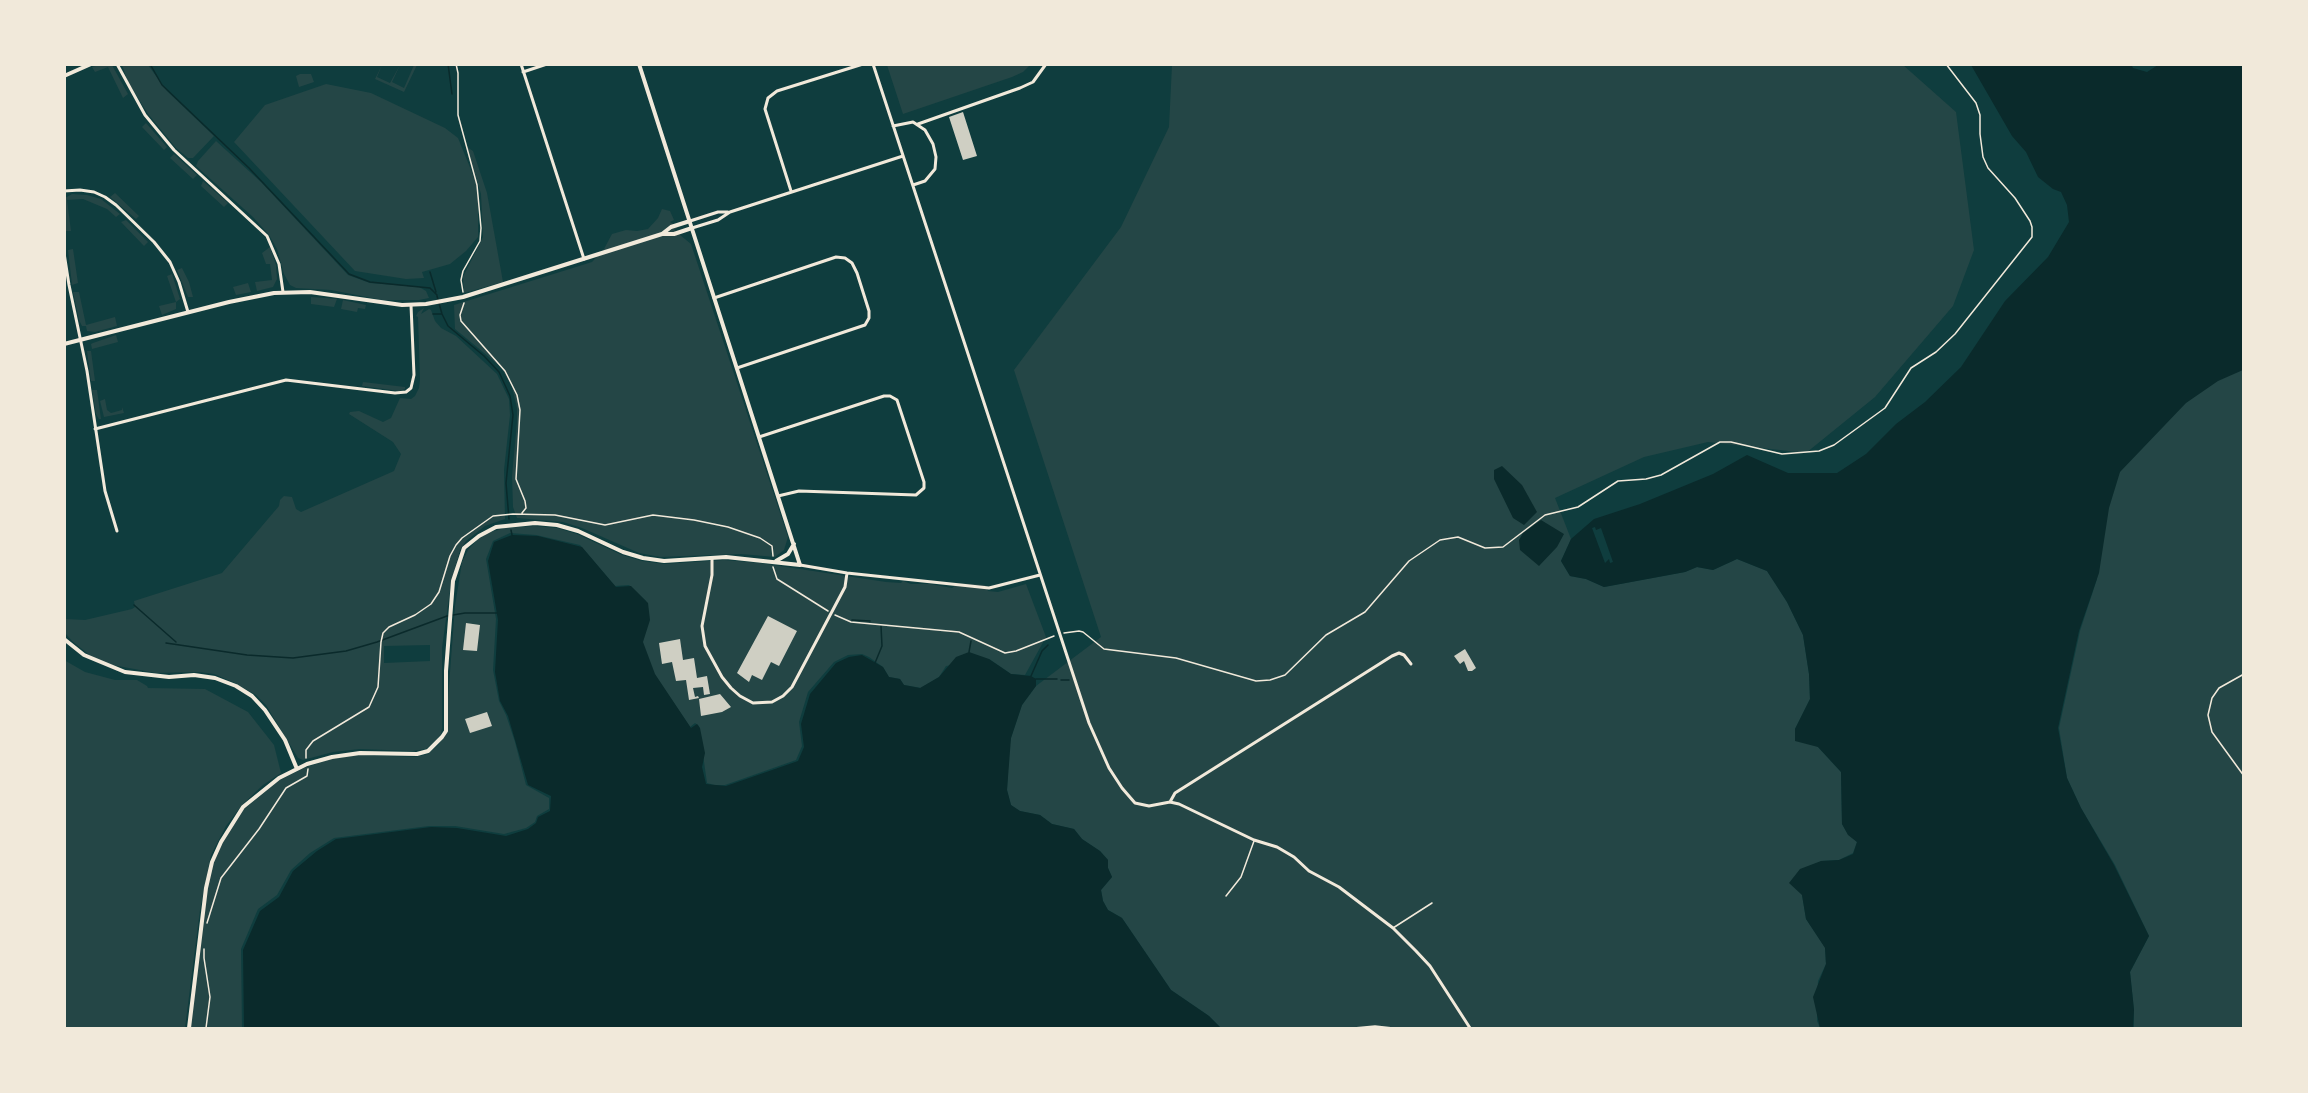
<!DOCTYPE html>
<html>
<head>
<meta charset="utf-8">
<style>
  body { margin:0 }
  #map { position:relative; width:2308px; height:1093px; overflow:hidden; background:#0f3d3e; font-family:"Work Sans",sans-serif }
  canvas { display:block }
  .frame { position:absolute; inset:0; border:66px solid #f1e9da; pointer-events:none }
</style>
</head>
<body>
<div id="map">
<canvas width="2308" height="1093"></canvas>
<div class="frame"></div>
</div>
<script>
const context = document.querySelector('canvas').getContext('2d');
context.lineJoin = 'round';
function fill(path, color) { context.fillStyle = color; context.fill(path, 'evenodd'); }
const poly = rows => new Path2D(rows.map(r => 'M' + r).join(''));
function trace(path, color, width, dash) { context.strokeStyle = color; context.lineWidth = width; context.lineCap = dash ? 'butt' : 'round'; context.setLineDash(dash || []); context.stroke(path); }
fill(poly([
  [99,65,108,66,112,65,128,94,123,98,108,67,95,72,92,67],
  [122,65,148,65,167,91,214,136,193,158,188,158,176,148,148,114,128,82],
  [382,65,377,77,390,83,400,65,392,82,404,88,414,65,417,65,404,92,375,79],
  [887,65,887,64,1030,65,1023,72,1012,77,903,114],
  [1172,65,1903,65,1956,112,1974,250,1953,306,1875,397,1806,453,1708,442,1644,457,1555,498,1571,539,1561,561,1570,576,1586,579,1604,587,1685,572,1697,567,1713,570,1737,559,1767,571,1787,602,1803,635,1809,674,1810,699,1795,729,1818,747,1841,772,1842,824,1848,834,1857,842,1853,853,1839,860,1821,861,1802,895,1806,919,1825,947,1826,964,1818,981,1817,1021,1820,1028,1221,1028,1209,1016,1171,990,1122,918,1108,910,1103,901,1101,890,1112,877,1108,868,1108,860,1100,851,1082,839,1074,829,1052,824,1040,815,1020,811,1011,805,1007,790,1009,748,1011,738,1022,705,1036,686,1101,637,1014,370,1121,227,1169,127],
  [300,74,311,74,314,82,299,87,296,76],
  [326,84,371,93,445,128,458,138,478,187,478,237,466,251,450,264,422,272,424,278,406,279,355,271,234,142,265,105],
  [146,123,167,147,164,150,142,127],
  [216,141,261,182,348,275,370,283,419,287,426,291,429,298,419,300,382,300,331,290,296,288,290,285,284,274,277,249,269,235,253,217,196,166,198,161],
  [467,147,473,151,487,193,503,282,464,293,463,277,483,237,481,194],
  [174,154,197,175,193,179,170,158],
  [203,181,228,203,224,207,201,186],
  [115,193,139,216,136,219,110,197],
  [72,194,87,195,101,199,120,214,116,217,107,209,83,199,67,200,71,231,65,231,65,198],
  [662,209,670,211,674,220,670,222,678,227,674,230,691,244,788,537,784,550,775,557,741,554,660,557,639,553,582,528,563,522,517,518,513,507,512,476,517,422,517,408,512,387,501,367,455,329,454,305,592,262,604,249,612,234,626,230,637,231,648,229,658,218],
  [126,220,148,242,144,246,121,222],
  [270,247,276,265,277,279,273,287,257,291,255,282,272,280,270,264,266,264,262,253],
  [73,249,78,283,72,285,68,250],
  [182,268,189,282,193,297,188,297,177,270],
  [172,274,180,299,176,302,176,309,162,315,159,306,176,302,167,276],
  [248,283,251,292,236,295,233,287],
  [73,292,79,292,86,325,115,317,117,326,95,332,87,331,86,326,82,326,79,320],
  [311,297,327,298,337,299,334,307,311,304],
  [343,300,366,305,365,309,358,308,357,312,341,309],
  [424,308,421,314,429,309,431,310,435,321,441,328,456,336,497,374,509,399,510,415,504,470,505,519,485,526,466,541,460,550,451,583,442,648,442,728,441,734,435,741,426,749,412,751,360,749,333,752,303,760,298,758,266,705,256,695,235,683,214,674,199,672,156,673,107,664,93,658,72,641,65,633,65,619,85,620,132,609,135,607,134,601,222,573,279,506,280,500,284,496,292,497,296,509,301,512,394,471,401,454,393,442,349,414,350,412,359,411,383,422,391,418,400,398,411,399,415,396,419,388,420,380,418,317,416,316,418,312],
  [430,645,430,661,384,663,384,646],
  [116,335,118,342,92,349,91,344,93,343],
  [87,351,91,351,95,381,91,381],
  [2243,356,2243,1028,2134,1028,2134,1010,2130,972,2149,936,2115,865,2081,808,2067,778,2059,728,2080,631,2097,579,2091,569,2099,535,2126,451],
  [363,382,405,387,405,389,399,391,362,386],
  [92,390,97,390,101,419,99,419,96,414],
  [105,399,107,410,111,413,122,410,122,407,124,413,104,417,100,401],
  [534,526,557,528,577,534,622,555,642,561,664,564,724,560,760,563,886,582,901,583,903,581,911,584,930,584,952,588,959,583,985,585,988,591,998,592,1026,584,1046,637,1025,675,1011,674,989,659,946,666,939,677,921,688,904,685,900,679,889,677,883,667,869,657,862,654,848,655,834,662,808,692,799,722,802,746,796,760,725,785,714,785,707,783,699,726,695,723,690,727,653,673,641,643,646,601,629,585,615,586,580,545,536,535,510,533,493,541,486,559,496,619,493,670,499,701,506,715,515,742,526,785,549,798,549,809,537,816,535,822,526,828,504,834,455,826,429,826,334,838,310,853,291,870,277,895,258,909,241,949,242,1028,189,1028,205,891,211,865,220,844,243,810,278,781,304,768,331,759,359,755,416,757,428,754,438,745,444,737,446,725,455,606,462,562,468,550,478,539,487,533,505,528],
  [64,660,85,672,115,680,137,680,147,686,148,688,205,689,248,712,274,745,281,773,263,785,242,805,226,826,211,855,200,910,185,1028,65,1028]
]), '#244646');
fill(poly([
  [2131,64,2133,68,2147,72,2158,65,2243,65,2243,370,2218,381,2186,403,2120,472,2109,508,2099,573,2079,631,2058,728,2067,778,2081,808,2114,865,2149,936,2130,972,2134,1010,2133,1028,1820,1028,1813,997,1826,964,1825,948,1806,919,1802,895,1789,883,1800,869,1821,861,1839,860,1853,854,1857,842,1848,835,1842,824,1841,772,1818,747,1795,741,1795,729,1810,699,1809,674,1803,635,1787,602,1767,571,1737,559,1713,570,1697,567,1685,572,1604,587,1586,579,1570,576,1561,561,1571,539,1594,519,1640,504,1713,474,1747,455,1788,473,1837,473,1866,454,1896,424,1925,402,1961,367,2005,301,2048,257,2069,222,2067,205,2061,192,2053,189,2038,177,2026,152,2012,136,1971,65],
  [1502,466,1522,485,1537,512,1524,525,1513,518,1494,479,1494,470],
  [1541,520,1564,534,1557,547,1539,566,1520,550,1519,540,1523,533],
  [512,535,538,536,582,547,616,587,631,586,648,603,650,620,643,642,655,674,691,728,697,724,700,728,705,753,702,767,706,784,726,786,798,761,804,747,801,724,810,694,836,663,849,657,862,655,883,667,889,677,900,679,904,685,920,688,939,677,956,657,969,652,989,659,1011,674,1031,676,1036,679,1036,686,1022,705,1011,738,1007,790,1011,805,1020,811,1040,815,1052,824,1074,829,1082,839,1100,851,1108,860,1108,868,1112,877,1101,890,1103,901,1108,910,1122,918,1171,990,1209,1016,1221,1028,244,1028,243,950,260,911,279,897,293,871,317,851,336,839,431,827,457,828,506,836,528,829,536,823,538,817,550,811,551,796,528,785,508,716,500,701,495,672,498,620,488,561,494,542]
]), '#0a2a2b');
fill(poly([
  [1595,527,1596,530,1601,528,1613,562,1610,563,1609,559,1605,563,1592,528]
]), '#0f3d3e');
trace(poly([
  [150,64,162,85,249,168,349,274,370,282,430,288,437,295],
  [448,64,452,94],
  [430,272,436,292],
  [437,296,442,314,448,326,484,356,499,372,510,396,513,415,506,483,509,519],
  [433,314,441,314],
  [511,530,512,535],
  [134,605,176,642],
  [852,620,870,621],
  [166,643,247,655,293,658,346,651,377,642,447,616,465,613,497,613],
  [969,652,971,641],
  [875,663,882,646,881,626],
  [1031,676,1042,651,1048,645],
  [1036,679,1057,679],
  [1061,680,1069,680]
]), '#0a2a2b', 1.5);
fill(poly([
  [963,112,977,156,963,160,949,117],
  [768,616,797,631,779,666,771,662,762,680,752,675,749,682,737,673],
  [466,623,480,625,477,651,463,650],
  [680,639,683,660,694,658,697,678,707,676,710,694,704,695,703,687,693,688,695,697,698,696,699,698,689,700,686,680,676,681,672,662,662,664,659,643],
  [1465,649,1476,668,1472,671,1468,671,1464,661,1460,664,1454,656],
  [720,694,731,707,722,712,701,716,699,699],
  [487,712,492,726,470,733,465,719]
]), '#cfcfc3');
trace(poly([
  [456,64,458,73,458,115,477,185,481,228,480,241,463,271,461,280,463,292],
  [464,303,460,315,461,321,505,371,517,395,520,410,516,479,525,501,526,508,522,513],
  [773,567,777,579,828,611],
  [835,615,851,622,959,632,1005,653,1016,651,1054,636],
  [1064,633,1079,631,1083,632,1104,649,1176,658,1256,681,1270,680,1285,675,1326,635,1365,612,1409,561,1440,540,1458,537,1485,548,1503,547,1545,515,1578,507,1618,481,1646,479,1661,475,1720,442,1731,442,1782,454,1819,451,1834,445,1885,408,1911,368,1936,352,1955,334,2032,237,2032,227,2030,221,2015,198,1988,168,1983,157,1980,134,1980,115,1976,103,1946,64],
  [306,758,306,750,313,741,369,707,378,687,381,642,383,633,389,627,415,615,431,604,439,592,450,556,456,545,462,538,493,516,513,514,555,515,605,525,653,515,694,520,728,527,760,538,772,546,773,556],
  [207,923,221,878,259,829,286,788,307,776,308,769],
  [204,949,204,958,210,997,206,1028]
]), '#f1e9da', 1.5);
trace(poly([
  [2244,674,2219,688,2212,698,2208,715,2212,732,2244,776],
  [1226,896,1241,877,1254,841],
  [1393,928,1432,903],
  [1354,1028,1375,1026,1393,1028]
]), '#f1e9da', 1.5);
trace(poly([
  [117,64,145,115,174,150,267,236,279,264,283,292],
  [521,64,584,259],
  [873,64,1089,723,1109,768,1122,788,1135,803,1149,806,1170,802,1179,804,1254,840,1277,847,1294,857,1309,871,1339,887,1393,928,1416,951,1430,966,1470,1028],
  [523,72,547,64],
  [918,124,1020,88,1033,82,1046,64],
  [893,126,913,122,925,130,933,144,936,157,935,169,925,181,913,185],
  [64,191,80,190,94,192,105,197,116,205,154,242,170,262,179,282,188,312],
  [791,191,765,109,768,98,777,91,863,64],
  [690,221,718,212,728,212],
  [692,228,718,220,730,212,903,156],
  [64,253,69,285,87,371,105,491,117,531],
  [714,298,836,257,845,258,852,263,857,273,869,311,869,318,865,325,737,368],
  [95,429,286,380,395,393,406,392,411,388,414,375,411,305],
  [759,437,884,396,890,396,897,400,924,482,924,488,916,495,799,491,778,496],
  [712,558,712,575,702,626,705,646,722,677,731,688,740,696,753,703,772,702,783,696,792,687,845,587,847,573],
  [800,565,847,573,989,588,1040,575],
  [1170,802,1175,793,1392,656,1399,653,1404,655,1411,664]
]), '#f1e9da', 3);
trace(poly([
  [64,76,91,64],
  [662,234,674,234,692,228],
  [64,344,229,302,274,293,310,292,402,305,426,304,463,297,662,234,671,227,690,221]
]), '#f1e9da', 4);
trace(poly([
  [776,561,788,554,794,544],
  [64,639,84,655,125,672,169,677,194,675,215,678,236,686,252,696,265,710,285,740,297,769],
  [189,1028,206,888,212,862,221,842,243,807,279,778,307,764,332,757,360,753,417,754,428,751,442,737,446,731,446,671,453,581,464,548,479,536,496,527,535,523,557,525,578,531,623,552,643,558,664,561,726,557,800,565,639,64]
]), '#f1e9da', 4);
</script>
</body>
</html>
